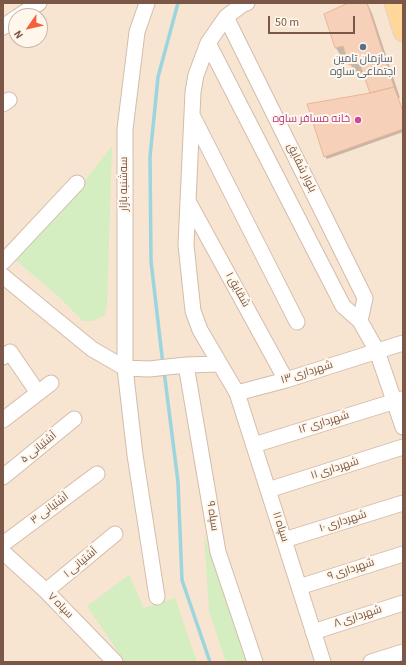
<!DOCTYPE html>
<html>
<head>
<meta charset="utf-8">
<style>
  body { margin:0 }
  #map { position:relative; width:406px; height:665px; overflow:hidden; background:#fef3e4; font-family:"Source Sans 3",sans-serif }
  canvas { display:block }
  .frame { position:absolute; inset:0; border:4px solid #7a5746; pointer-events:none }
  .north { position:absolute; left:8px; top:8px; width:40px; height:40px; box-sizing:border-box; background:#fff7ec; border:1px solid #cab7aa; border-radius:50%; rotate:236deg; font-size:11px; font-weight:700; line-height:16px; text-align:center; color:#7a5746 }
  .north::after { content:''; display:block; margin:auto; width:14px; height:18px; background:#f5613d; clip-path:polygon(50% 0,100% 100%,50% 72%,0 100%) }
  .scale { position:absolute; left:268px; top:16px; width:87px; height:18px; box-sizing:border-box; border:2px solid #7a5746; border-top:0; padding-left:5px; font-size:12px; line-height:14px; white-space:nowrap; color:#7a5746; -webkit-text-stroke:3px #fff7ec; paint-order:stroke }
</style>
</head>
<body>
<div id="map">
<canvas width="406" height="665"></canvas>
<div class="frame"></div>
<div class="north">N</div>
<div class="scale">50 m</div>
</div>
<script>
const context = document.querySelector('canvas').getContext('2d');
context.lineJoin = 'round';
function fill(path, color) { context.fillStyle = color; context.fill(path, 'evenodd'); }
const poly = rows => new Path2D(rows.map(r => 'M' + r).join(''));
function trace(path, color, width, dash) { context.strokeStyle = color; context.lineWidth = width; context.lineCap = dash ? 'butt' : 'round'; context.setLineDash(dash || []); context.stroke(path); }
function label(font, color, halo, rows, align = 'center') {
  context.font = font + ' "Source Sans 3",Cairo,sans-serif'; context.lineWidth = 4; context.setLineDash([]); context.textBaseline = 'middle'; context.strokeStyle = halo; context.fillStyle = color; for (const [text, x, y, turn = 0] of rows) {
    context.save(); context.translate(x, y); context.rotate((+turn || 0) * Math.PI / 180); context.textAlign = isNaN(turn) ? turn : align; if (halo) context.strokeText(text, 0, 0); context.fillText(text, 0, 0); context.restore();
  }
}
fill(poly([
  [3,3,403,3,403,662,3,662],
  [16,16,40,16,40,40,16,40]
]), '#f7e5d1');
fill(poly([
  [112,146,107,304,105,315,93,321,83,321,59,297,12,257,56,218],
  [204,535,248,662,226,662,209,612],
  [129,575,144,608,175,598,197,662,125,662,87,606]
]), '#d4eec1');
fill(poly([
  [351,3,367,3,372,13,400,98,398,98,403,112,403,132,327,159,325,156,371,94,364,73,357,75,350,64,348,57,343,59,336,48,325,15]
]), '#0003');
trace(poly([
  [163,365,151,261,150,157,158,77,178,3],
  [164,371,178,482,182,580,210,662]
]), '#9bd5dd', 3.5);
const building = poly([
  [348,3,367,3,394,87,370,93,359,62,349,65,343,46,335,48,324,14,348,3],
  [394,87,403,111,403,129,324,157,307,104,370,93,394,87]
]);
fill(building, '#f7d0b9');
trace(building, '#ebb597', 1);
const minor = poly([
  [147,3,137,32,125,129,125,368,135,455,157,597],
  [247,3,243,4,226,17,208,43,196,75,193,92,186,245,193,311,200,330,237,393,323,662],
  [19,16,39,3],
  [226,17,365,298,360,321],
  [3,27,16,18],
  [208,43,343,306,360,321,377,351,403,427],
  [3,104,9,100],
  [193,117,297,322],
  [188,201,286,380],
  [3,262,77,183],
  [3,276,92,349,125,368,149,369,186,365,219,364],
  [3,357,10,352,38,393],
  [186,365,218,552,255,662],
  [237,393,286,380,403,343],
  [3,420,51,383],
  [254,445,402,399],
  [3,477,74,419],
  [268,490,403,447],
  [284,540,403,503],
  [3,544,97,474],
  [3,552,46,591,115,662],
  [299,587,403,554],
  [46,591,115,534],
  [313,632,403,603],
  [371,662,403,652]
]);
const major = poly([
  [394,3,403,32]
]);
trace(minor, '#d4bcab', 17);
trace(major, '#dcd3cf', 21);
trace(minor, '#fff', 15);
trace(major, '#ffd79a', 19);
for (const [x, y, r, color] of [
  [363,47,4,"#5c6f8a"],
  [358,120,4,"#d1479c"]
]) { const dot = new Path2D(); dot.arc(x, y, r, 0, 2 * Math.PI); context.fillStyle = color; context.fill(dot); trace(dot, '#fff7ec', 1.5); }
label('11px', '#4e5e75', '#fff7ec', [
  ["سازمان تامین",363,60],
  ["اجتماعی ساوه",363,73]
]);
label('11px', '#b23c85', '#fff7ec', [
  ["خانه مسافر ساوه",350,120]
], 'right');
label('11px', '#7a5746', '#fff7ec', [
  ["بلوار شقایق",301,168,64],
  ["سه‌شنبه بازار",125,184,-90],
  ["شقایق ۱",237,290,61],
  ["شهرداری ۱۳",307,373,-17],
  ["شهرداری ۱۲",324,423,-17],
  ["آشتیانی ۵",39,448,-39],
  ["شهرداری ۱۱",335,469,-18],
  ["آشتیانی ۳",50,509,-37],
  ["سپاه ۹",212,516,81],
  ["شهرداری ۱۰",343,522,-18],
  ["سپاه ۱۱",280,527,72],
  ["آشتیانی ۱",81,563,-40],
  ["شهرداری ۹",351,570,-18],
  ["سپاه ۷",60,606,45],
  ["شهرداری ۸",358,617,-18]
]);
</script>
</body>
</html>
